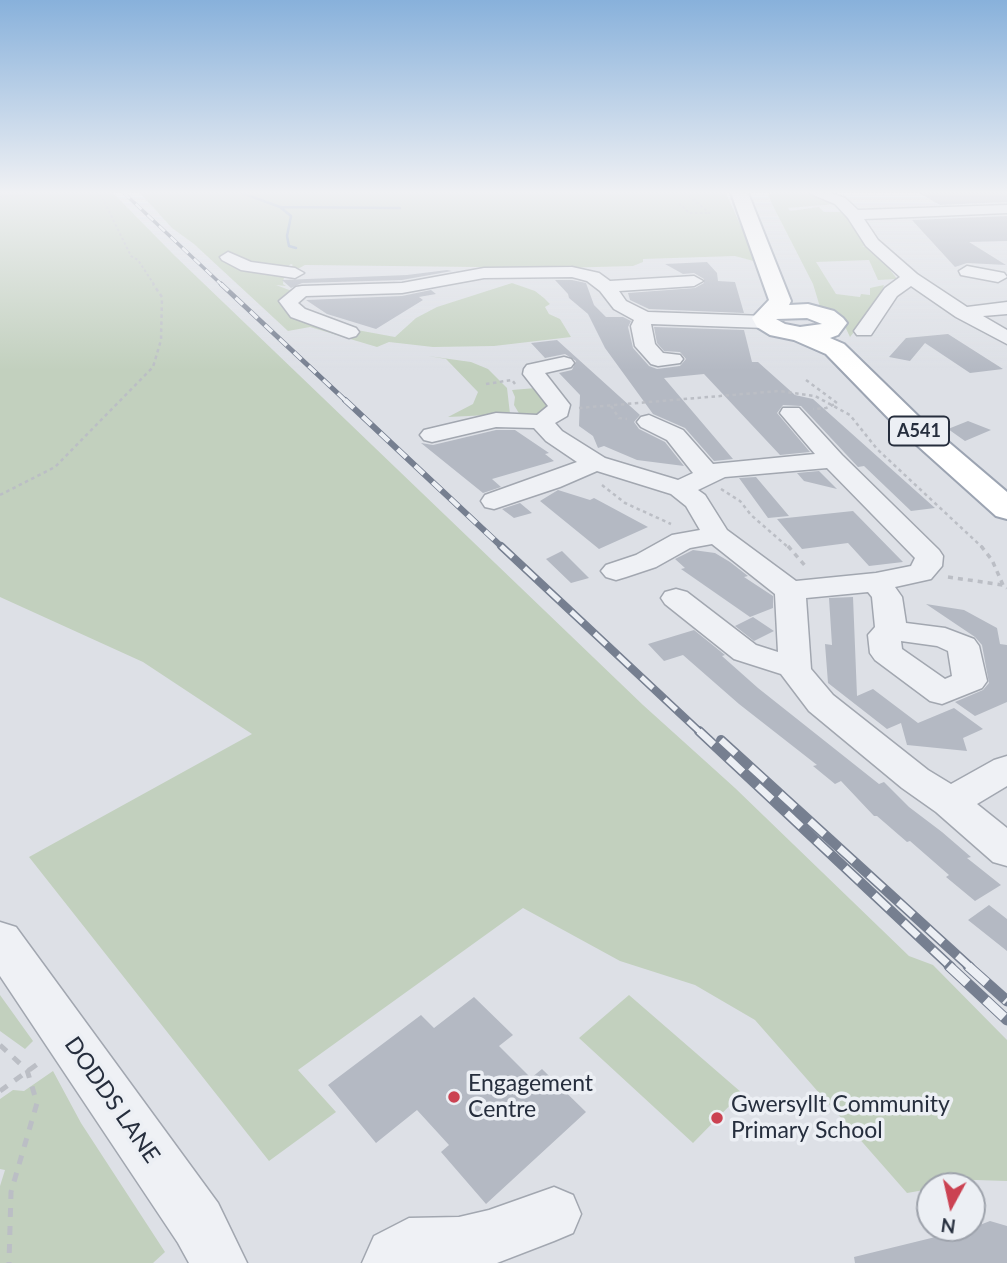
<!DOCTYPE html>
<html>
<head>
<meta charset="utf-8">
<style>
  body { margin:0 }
  #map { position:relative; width:1007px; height:1263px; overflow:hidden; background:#dde0e6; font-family:Lato,sans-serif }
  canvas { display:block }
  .north { position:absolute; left:916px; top:1172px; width:70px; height:70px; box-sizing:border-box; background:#eceff4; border:2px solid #9da2ab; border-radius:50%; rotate:188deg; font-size:19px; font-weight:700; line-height:28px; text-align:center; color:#262e3d }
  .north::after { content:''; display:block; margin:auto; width:24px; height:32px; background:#cb4252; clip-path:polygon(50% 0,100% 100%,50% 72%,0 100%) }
</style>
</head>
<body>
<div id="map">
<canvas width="1007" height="1263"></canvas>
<div class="north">N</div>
</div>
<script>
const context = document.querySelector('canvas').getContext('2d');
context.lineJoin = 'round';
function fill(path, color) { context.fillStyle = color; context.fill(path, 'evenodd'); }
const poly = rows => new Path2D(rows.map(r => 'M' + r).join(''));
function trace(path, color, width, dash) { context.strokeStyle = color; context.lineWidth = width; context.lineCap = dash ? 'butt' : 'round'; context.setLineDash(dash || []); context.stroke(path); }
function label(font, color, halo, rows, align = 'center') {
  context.font = font + ' Lato,sans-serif'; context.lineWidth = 7; context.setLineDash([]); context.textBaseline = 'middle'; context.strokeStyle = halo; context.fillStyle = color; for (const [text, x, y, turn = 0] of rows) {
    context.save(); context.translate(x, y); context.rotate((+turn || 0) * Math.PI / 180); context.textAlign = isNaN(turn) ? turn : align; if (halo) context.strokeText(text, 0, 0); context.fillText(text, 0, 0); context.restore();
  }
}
fill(poly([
  [0,193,113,193,175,256,643,705,735,788,909,956,933,965,1007,1040,1007,1181,976,1180,930,1186,930,1189,907,1193,755,1020,695,985,620,961,523,908,298,1070,336,1112,269,1161,29,857,252,734,143,662,0,597],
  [140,193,726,193,757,262,735,256,643,259,643,262,633,266,560,268,305,265,296,270,286,270,293,265,291,264,283,270,288,274,284,277,283,284,286,286,276,285,292,291,283,304,357,330,395,337,416,318,437,307,512,283,535,291,544,298,550,304,545,307,549,314,560,319,571,337,494,346,433,347,389,342,377,347,310,327,288,331,194,244,172,228],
  [771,193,810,193,838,204,788,208,790,211,819,207,824,212,847,212,872,246,860,247,873,247,897,279,878,280,869,260,816,262,836,294,860,297,861,294,870,295,870,288,884,285,879,301,850,337,840,316,823,311,820,307,813,284,772,204,768,195],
  [428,356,471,362,488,369,507,388,510,414,448,417,473,404,478,392,446,359],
  [536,388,550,405,539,414,520,415,514,405,515,397,512,390],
  [0,995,33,1041,25,1049,0,1031],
  [629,995,742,1093,693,1143,579,1038],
  [53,1071,81,1123,165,1252,153,1263,0,1263,0,1186,5,1170,0,1169,0,1099,13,1090,24,1091]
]), '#c2d0be');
trace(poly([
  [242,193,280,207,400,208],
  [280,207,291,216,287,236,289,246,296,248]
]), '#98adc7', 2.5);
fill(poly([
  [919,193,1007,193,1007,202,940,205],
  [1007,216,1007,241,969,242,1006,265,967,263,955,267,912,220],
  [707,262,717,273,718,281,735,282,744,313,649,309,630,300,628,293,695,288,704,283,704,279,694,273,683,274,665,264],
  [447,270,452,271,402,280,302,283,291,288,282,280,407,275],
  [555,280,572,280,586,283,594,305,606,317,623,317,631,321,628,327,633,348,649,366,657,369,680,366,686,359,680,352,664,351,657,343,654,327,744,330,752,362,758,362,795,395,813,399,935,508,911,511,864,466,858,467,801,406,783,405,777,413,810,452,780,455,704,374,664,378,733,459,714,461,685,428,653,414,605,348,588,314,569,298,568,294],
  [431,290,436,294,419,297,423,300,376,329,327,314,306,300,402,296],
  [948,334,1003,369,970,373,925,343,910,361,889,357,906,338],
  [557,340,640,415,634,422,639,429,665,442,684,466,637,460,604,446,598,448,593,436,579,426,580,395,559,373,572,370,576,361,565,354,545,358,531,343],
  [968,421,991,430,965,441,948,429],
  [496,430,515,430,549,453,545,454,554,461,492,479,501,487,483,493,421,443,433,445],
  [819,471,837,489,804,481,797,473],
  [756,477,789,516,768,518,739,478],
  [558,490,590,500,594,498,648,527,599,549,540,501],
  [520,503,532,513,514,518,502,509],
  [853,511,903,562,869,566,848,543,802,549,777,519],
  [693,550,715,553,730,562,748,576,744,577,773,596,773,608,750,617,681,569,685,568,675,559],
  [562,551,589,578,571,583,546,559],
  [853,597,857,696,873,689,918,723,954,708,983,729,963,738,967,751,907,745,901,723,887,729,828,683,825,644,832,645,829,598],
  [926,604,964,610,997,628,1000,644,1007,645,1007,702,975,716,955,702,983,690,989,683,982,645,975,637],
  [753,617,774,631,754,641,735,626],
  [694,630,725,655,722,656,758,688,879,784,884,782,909,807,942,832,971,857,967,858,1001,885,975,901,946,877,949,875,910,841,907,842,877,816,874,816,841,781,835,784,813,766,817,765,739,704,683,655,664,661,648,644],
  [989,905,1007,919,1007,951,968,920],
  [474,997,513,1035,499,1046,531,1078,542,1069,586,1112,486,1204,441,1152,449,1145,417,1110,376,1143,328,1085,421,1015,434,1028],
  [990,1221,1007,1226,1007,1263,855,1263,854,1257,972,1228]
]), '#b4b9c3');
const minor = poly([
  [809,193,831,193,845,198,858,210,1007,205,1007,213,864,219,878,240,917,274,967,307,1007,302,1007,314,983,316,1007,330,1007,344,956,317,911,286,897,296,871,335,857,335,854,331,885,288,900,277,866,246,848,218,835,204,809,193],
  [228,252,251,262,295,268,304,273,295,278,241,270,222,260,220,257,228,252],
  [967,266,1004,273,1007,277,998,282,961,275,959,271,967,266],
  [572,267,599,273,610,281,694,276,703,281,694,286,619,291,626,301,648,312,765,316,775,322,765,328,651,324,655,344,663,353,680,355,683,359,680,363,658,366,651,364,635,346,631,326,634,320,614,309,600,291,587,281,572,277,484,278,402,293,306,296,298,303,305,309,356,328,359,332,356,336,349,338,291,317,279,301,296,287,302,286,402,283,484,268,572,267],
  [564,357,571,359,574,363,571,367,545,373,570,405,567,416,555,423,562,431,605,458,678,480,693,473,667,440,641,427,637,422,641,417,649,415,683,430,713,464,815,454,780,413,783,408,799,408,842,455,939,550,943,556,942,566,931,579,895,587,902,597,906,623,945,628,974,639,979,646,987,681,982,688,942,704,930,701,875,660,870,653,868,635,875,627,872,597,868,592,806,598,811,669,833,695,928,770,951,784,994,760,1007,756,1007,786,977,804,1007,828,1007,866,993,862,936,812,902,788,809,711,781,674,734,659,665,604,661,598,665,592,676,589,687,592,756,645,778,652,775,594,712,544,690,548,656,567,626,577,616,580,606,577,601,571,606,565,636,555,672,535,700,530,686,506,671,494,597,471,560,487,494,509,485,507,481,501,485,495,577,462,546,441,534,428,496,427,432,442,424,440,420,435,424,430,496,413,537,415,548,406,523,374,524,369,527,365,564,357],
  [827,468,915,558,911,566,876,573,796,581,727,530,705,495,698,490,725,477,827,468],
  [901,641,937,646,948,651,952,676,945,679,902,649,901,641],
  [0,922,16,927,218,1203,247,1263,189,1263,178,1243,0,976,0,922],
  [554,1187,573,1195,581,1214,573,1233,554,1241,497,1263,362,1263,374,1236,409,1218,459,1217,489,1210,554,1187]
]);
const major = poly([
  [731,193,748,193,791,301,789,305,808,304,834,311,843,318,847,323,838,335,830,338,844,344,919,417,1007,492,1007,519,996,516,899,429,826,354,794,340,770,335,757,327,752,318,769,300,731,193],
  [807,318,822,324,800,327,785,324,776,319,807,318]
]);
trace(minor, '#a2a7b0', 3);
trace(major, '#9ca4b2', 4);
trace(poly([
  [100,193,131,256,138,260,155,286],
  [685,193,712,215],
  [0,197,39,193],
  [679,203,689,213,710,213]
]), '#bbbec5', 2, [2.5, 2.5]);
trace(poly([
  [806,380,837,403,826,408,813,409],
  [486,384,512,380,515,384],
  [611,406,619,418,627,419],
  [579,408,779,391,815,396,850,415,877,449,983,548],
  [602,485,625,503,671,524],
  [721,489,740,501,751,515,789,548],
  [0,495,55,467,153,367,161,340,162,297,153,284]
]), '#bbbec5', 2.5, [3.5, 3.5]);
trace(poly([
  [788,546,807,568],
  [981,546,992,560,1003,585],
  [948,577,1003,585,1007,588]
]), '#bbbec5', 3.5, [5, 5]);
trace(poly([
  [0,1045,27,1070,37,1103,11,1192,9,1263],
  [0,1091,43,1060]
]), '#bbbec5', 5, [9, 9]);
fill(minor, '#eff1f5');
fill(major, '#fff');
const railFar5 = poly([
  [124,193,223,286]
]);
const railFar4 = poly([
  [221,284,346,401]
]);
const railFar3 = poly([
  [345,400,503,548]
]);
const railFar2 = poly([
  [501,546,701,733]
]);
const railFar1 = poly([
  [699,731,951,967],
  [721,740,970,967]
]);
const rail = poly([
  [949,966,1007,1020],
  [968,966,1007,1001]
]);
trace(railFar5, '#767f90', 3.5);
trace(railFar4, '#767f90', 5);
trace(railFar3, '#767f90', 6);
trace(railFar2, '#767f90', 8);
trace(railFar1, '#767f90', 10);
trace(rail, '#767f90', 11);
trace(railFar5, '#eceff4', 2.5, [8]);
trace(railFar4, '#eceff4', 3.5, [10]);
trace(railFar3, '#eceff4', 4.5, [12]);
trace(railFar2, '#eceff4', 5, [16]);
trace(railFar1, '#eceff4', 7, [20]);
trace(rail, '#eceff4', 9, [25]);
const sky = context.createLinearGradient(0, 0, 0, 370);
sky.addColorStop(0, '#88b1db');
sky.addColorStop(0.52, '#f0f1f4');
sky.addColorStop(1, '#f0f1f400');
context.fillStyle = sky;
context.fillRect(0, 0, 1007, 370);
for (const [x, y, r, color] of [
  [454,1097,7,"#cb4252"],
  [717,1118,7,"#cb4252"]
]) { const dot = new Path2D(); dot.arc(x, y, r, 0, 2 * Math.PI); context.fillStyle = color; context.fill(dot); trace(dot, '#eceff4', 2.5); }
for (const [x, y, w] of [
  [919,431,60]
]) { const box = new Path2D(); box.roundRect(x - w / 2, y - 14.5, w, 29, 5); context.fillStyle = '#eceff4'; context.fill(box); trace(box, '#262e3d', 2); }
label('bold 18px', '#262e3d', null, [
  ["A541",919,431]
]);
label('23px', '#262e3d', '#eceff4', [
  ["Engagement",468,1084],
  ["Centre",468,1110],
  ["Gwersyllt Community",731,1105],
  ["Primary School",731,1131]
], 'left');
label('23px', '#262e3d', '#eceff4', [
  ["DODDS LANE",112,1100,55]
]);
</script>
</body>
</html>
